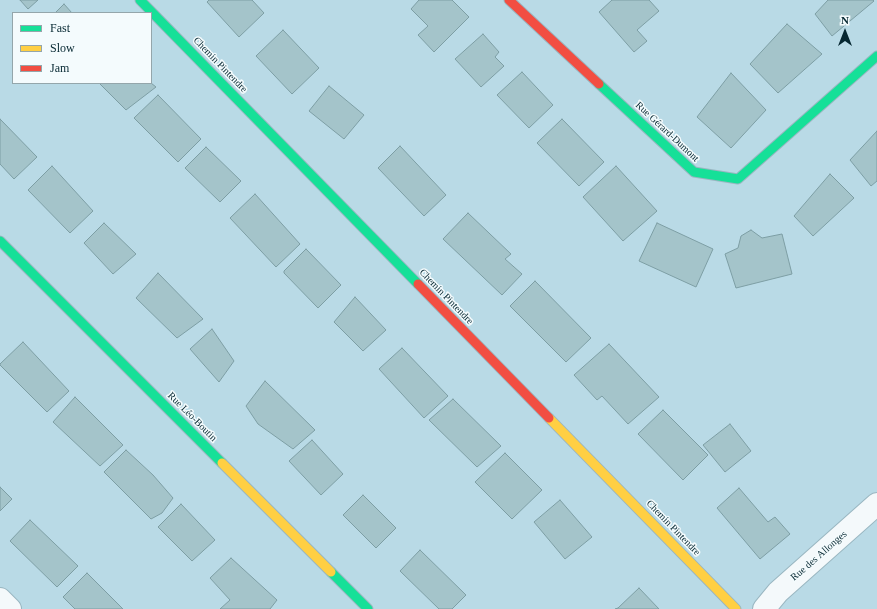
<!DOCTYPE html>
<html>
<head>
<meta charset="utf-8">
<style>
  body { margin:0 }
  #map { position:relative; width:877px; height:609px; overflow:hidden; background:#b9dae6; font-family:"Times New Roman",serif }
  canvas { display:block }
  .legend { position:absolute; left:12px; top:12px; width:140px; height:72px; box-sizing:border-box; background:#f4fbfd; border:1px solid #94a6ab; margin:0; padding:5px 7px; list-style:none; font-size:12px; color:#052731 }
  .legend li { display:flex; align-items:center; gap:8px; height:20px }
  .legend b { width:20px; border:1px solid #94a6ab }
  .north { position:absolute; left:825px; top:12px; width:40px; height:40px; -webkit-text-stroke:3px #f4fbfd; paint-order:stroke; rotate:0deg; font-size:11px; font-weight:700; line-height:16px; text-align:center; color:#052731 }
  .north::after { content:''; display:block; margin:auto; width:14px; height:18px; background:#052731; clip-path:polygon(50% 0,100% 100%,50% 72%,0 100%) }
</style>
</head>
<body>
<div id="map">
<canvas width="877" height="609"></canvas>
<ul class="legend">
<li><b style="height:5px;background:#16e098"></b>Fast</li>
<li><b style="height:5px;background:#ffcf43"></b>Slow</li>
<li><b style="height:5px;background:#f24e42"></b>Jam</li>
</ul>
<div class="north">N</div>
</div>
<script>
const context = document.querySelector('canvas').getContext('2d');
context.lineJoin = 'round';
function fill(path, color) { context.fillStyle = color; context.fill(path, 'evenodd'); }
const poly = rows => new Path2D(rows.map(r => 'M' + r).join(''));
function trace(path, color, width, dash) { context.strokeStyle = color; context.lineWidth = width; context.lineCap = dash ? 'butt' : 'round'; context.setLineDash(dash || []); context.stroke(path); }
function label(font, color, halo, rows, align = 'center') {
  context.font = font + ' "Times New Roman",serif'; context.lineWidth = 3; context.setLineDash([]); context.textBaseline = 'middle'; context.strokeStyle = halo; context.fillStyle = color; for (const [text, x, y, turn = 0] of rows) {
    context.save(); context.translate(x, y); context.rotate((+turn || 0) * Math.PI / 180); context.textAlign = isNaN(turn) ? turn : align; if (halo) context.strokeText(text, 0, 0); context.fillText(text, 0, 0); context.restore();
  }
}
const building = poly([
  [20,0,38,0,28,9,20,0],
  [209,0,252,0,264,13,239,37,207,2,209,0],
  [419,0,452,0,469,17,434,52,418,35,428,26,411,9,419,0],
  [612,0,649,0,659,11,637,30,647,41,634,52,599,12,612,0],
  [828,0,873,0,874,1,832,36,815,14,828,0],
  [64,4,72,13,55,13,64,4],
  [787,24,822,54,778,93,750,64,787,24],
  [283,30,319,68,292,94,256,56,283,30],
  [483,34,499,52,495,57,504,66,481,87,455,59,483,34],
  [522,72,553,105,529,128,497,95,522,72],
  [731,73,766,110,731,148,697,117,731,73],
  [99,83,151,83,156,87,126,110,99,83],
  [329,86,364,115,344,139,309,111,329,86],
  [158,95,201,139,178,162,134,118,158,95],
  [0,119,37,157,14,179,0,164,0,119],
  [562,119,604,162,579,186,537,143,562,119],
  [877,131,877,181,871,186,850,160,877,131],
  [400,146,446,195,424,216,378,168,400,146],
  [206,147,241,181,220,202,185,168,206,147],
  [52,166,93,211,70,233,28,190,52,166],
  [616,166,657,211,623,241,583,197,616,166],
  [830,174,854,198,813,236,794,216,830,174],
  [255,194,300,244,276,267,230,218,255,194],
  [468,213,511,254,505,259,522,274,502,295,443,239,468,213],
  [104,223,136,254,113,274,84,243,104,223],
  [657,223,713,249,696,287,639,261,657,223],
  [751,230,762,238,782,234,792,274,736,288,725,254,738,248,741,236,751,230],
  [306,249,341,285,318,308,284,273,284,271,306,249],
  [158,273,203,319,177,338,136,298,158,273],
  [535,281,591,338,566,362,510,306,535,281],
  [355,297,386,330,363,351,334,322,355,297],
  [212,329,234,361,219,382,190,349,212,329],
  [23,342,69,391,47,412,0,365,0,364,23,342],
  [609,344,659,397,628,424,602,396,597,400,574,375,609,344],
  [402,348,448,396,424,418,379,369,402,348],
  [265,381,315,430,293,449,258,424,246,406,265,381],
  [75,397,123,445,100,466,53,422,75,397],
  [453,399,501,446,477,467,429,420,453,399],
  [663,410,708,455,683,480,638,434,663,410],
  [730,424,751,451,725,472,703,445,730,424],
  [312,440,343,474,321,495,289,461,312,440],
  [126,450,153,475,173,498,162,513,151,519,104,472,126,450],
  [505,453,542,490,512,519,475,482,505,453],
  [0,487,12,499,0,511,0,487],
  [739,488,768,522,775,517,790,534,760,559,717,508,739,488],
  [363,495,396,528,376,548,343,515,363,495],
  [560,500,592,537,565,559,534,522,560,500],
  [181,504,215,540,192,561,158,527,181,504],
  [30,520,78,566,57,587,10,541,30,520],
  [420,550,466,595,452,609,439,609,400,571,420,550],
  [231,558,277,600,270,609,220,609,230,600,210,578,231,558],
  [87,573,123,609,75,609,63,597,87,573],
  [639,588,659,609,615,609,618,608,639,588]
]);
fill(building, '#a4c4ca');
trace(building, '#7d9ea4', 1);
const street = poly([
  [0,599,10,609],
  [764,609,778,592,877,504]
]);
const fast = poly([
  [140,0,418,284],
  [599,84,694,172,738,179,877,56],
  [0,241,222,463],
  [331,572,368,609]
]);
const slow = poly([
  [549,418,736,609],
  [222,463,331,572]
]);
const jam = poly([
  [509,0,599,84],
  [418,284,549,418]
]);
trace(street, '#99b6c1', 24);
trace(fast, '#99b6c1', 11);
trace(slow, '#99b6c1', 11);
trace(jam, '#99b6c1', 11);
trace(street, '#f4f9fb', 22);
trace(fast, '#16e098', 9);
trace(slow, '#ffcf43', 9);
trace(jam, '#f24e42', 9);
label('10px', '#052731', '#f4fbfd', [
  ["Chemin Pintendre",220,65,46],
  ["Rue Gérard-Dumont",667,132,43],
  ["Chemin Pintendre",446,297,46],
  ["Rue Léo-Boutin",192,417,45],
  ["Chemin Pintendre",673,528,46],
  ["Rue des Allonges",819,556,-41]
]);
</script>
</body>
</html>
